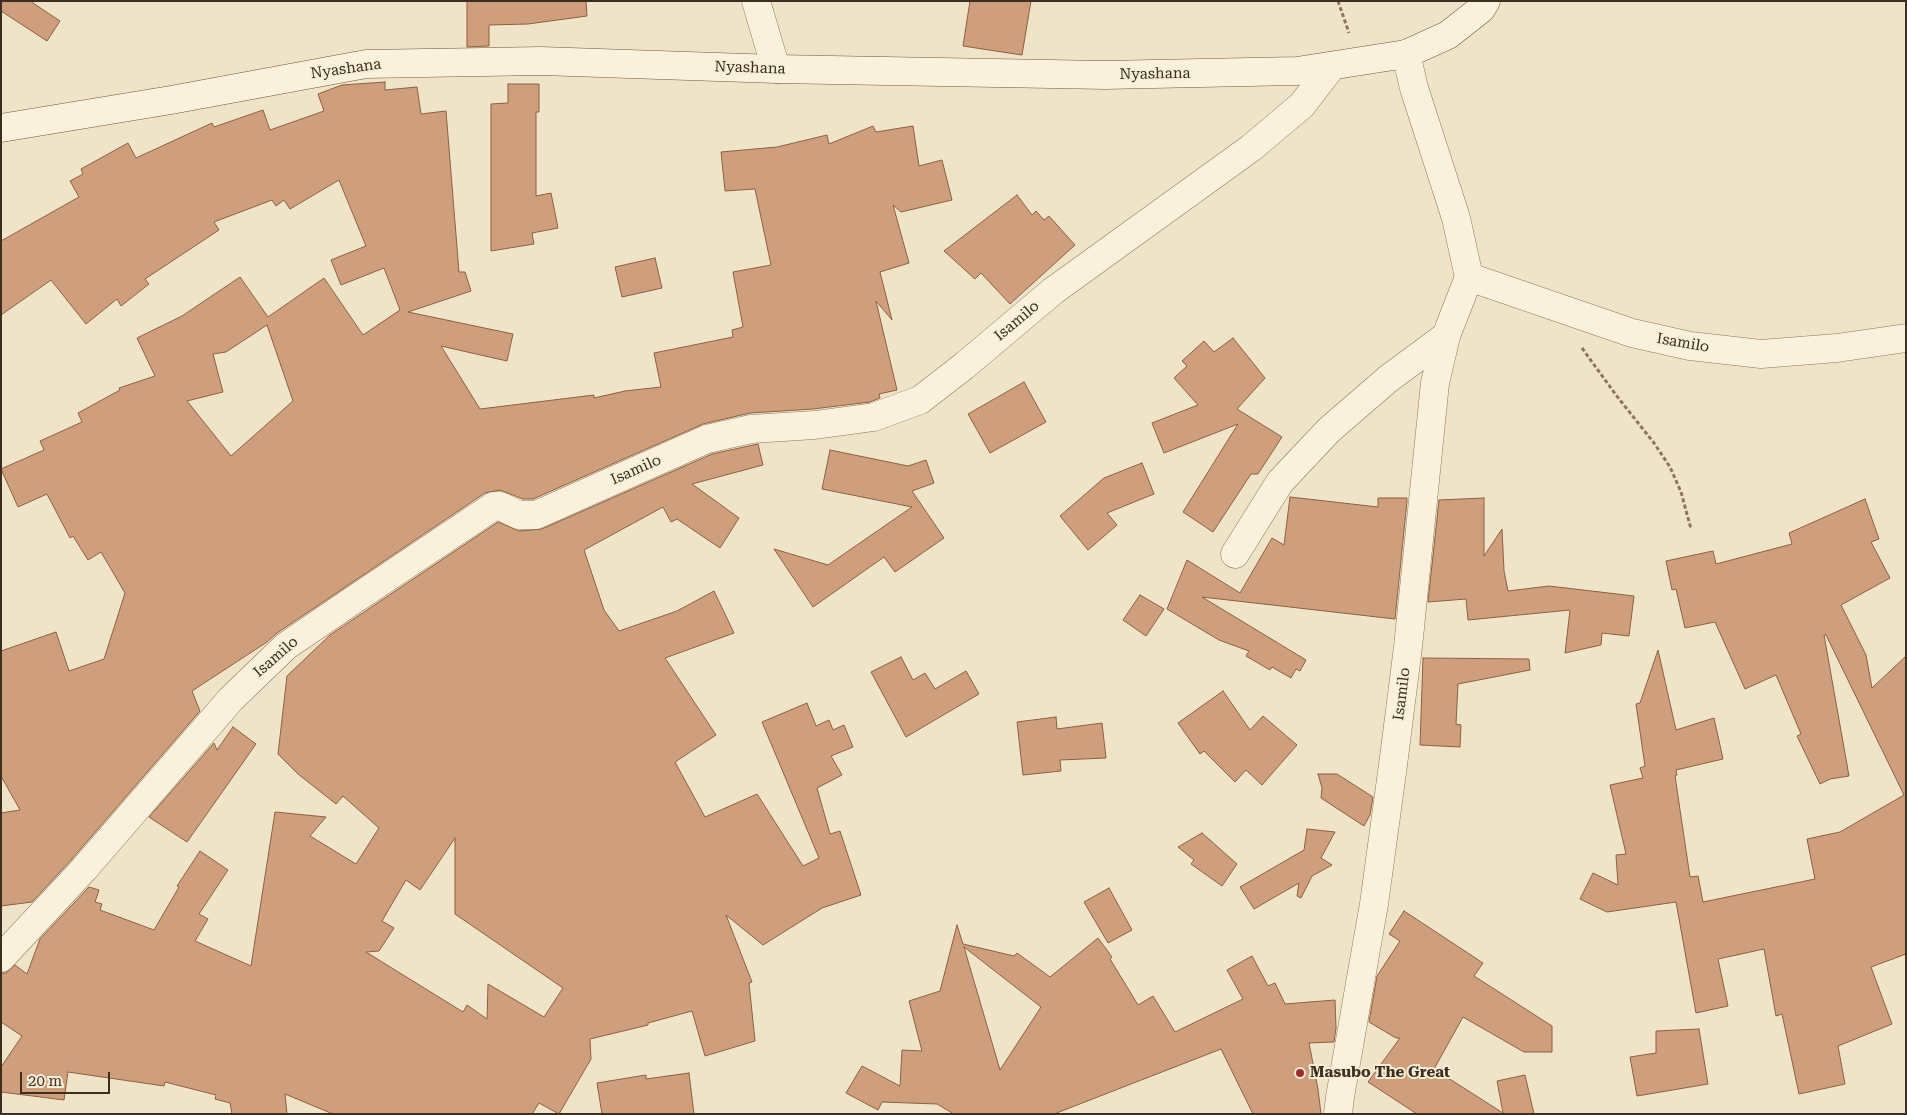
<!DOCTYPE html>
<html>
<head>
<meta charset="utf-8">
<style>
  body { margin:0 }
  #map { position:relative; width:1907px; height:1115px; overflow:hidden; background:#f0e4c8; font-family:"Roboto Serif",serif }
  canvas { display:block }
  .frame { position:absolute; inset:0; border:2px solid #3d2e20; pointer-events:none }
  .scale { position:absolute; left:20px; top:1072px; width:90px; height:22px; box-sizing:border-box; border:2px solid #3d2e20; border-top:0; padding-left:6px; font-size:15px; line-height:18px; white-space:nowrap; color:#3d2e20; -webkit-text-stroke:4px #f7eed8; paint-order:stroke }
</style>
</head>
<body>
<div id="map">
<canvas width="1907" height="1115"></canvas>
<div class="frame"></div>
<div class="scale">20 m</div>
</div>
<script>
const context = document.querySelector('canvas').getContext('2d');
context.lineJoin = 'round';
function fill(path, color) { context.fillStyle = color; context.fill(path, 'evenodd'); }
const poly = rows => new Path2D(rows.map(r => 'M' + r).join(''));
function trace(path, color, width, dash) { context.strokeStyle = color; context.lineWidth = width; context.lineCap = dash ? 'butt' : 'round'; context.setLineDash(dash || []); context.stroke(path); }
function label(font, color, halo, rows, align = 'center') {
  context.font = font + ' "Roboto Serif",serif'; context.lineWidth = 4; context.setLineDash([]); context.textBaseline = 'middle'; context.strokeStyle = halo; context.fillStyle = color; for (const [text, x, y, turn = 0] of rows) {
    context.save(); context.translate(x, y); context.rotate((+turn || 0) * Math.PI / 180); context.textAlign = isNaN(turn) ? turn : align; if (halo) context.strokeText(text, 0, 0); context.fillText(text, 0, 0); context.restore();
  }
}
const building = poly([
  [1,1,30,1,60,21,47,41,1,11,1,1],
  [467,1,586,1,587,16,528,24,489,25,489,46,467,47,467,1],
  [970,1,1031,1,1022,55,963,46,970,1],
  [385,82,385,90,417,87,421,114,446,111,459,272,465,272,471,291,408,312,513,334,507,361,441,346,480,409,594,395,594,398,625,391,661,387,654,353,733,337,732,330,743,327,733,272,771,265,755,189,725,191,721,152,777,147,827,135,829,144,873,126,876,132,913,126,919,166,942,160,952,200,901,212,893,205,909,263,880,272,892,320,876,301,897,390,879,394,880,398,870,402,813,409,750,413,703,424,533,499,523,499,500,490,485,493,277,633,267,642,192,691,200,711,72,859,32,902,1,906,1,813,20,810,1,776,1,651,56,632,69,671,104,659,125,593,101,552,88,560,73,536,70,538,47,494,18,507,1,469,44,450,40,441,82,422,78,413,120,390,119,388,155,376,137,338,182,316,240,277,268,317,324,278,363,335,400,310,384,268,341,285,331,260,366,246,339,180,290,209,284,200,276,206,272,200,214,222,219,230,145,279,149,284,121,306,117,299,86,324,51,280,1,315,1,241,79,197,70,181,83,174,81,169,128,143,136,158,212,123,214,127,263,110,270,130,324,111,318,94,342,85,385,82],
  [267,325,293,401,231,456,187,401,223,392,213,354,226,352,267,325],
  [508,84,539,84,539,112,536,112,536,196,551,193,558,228,532,233,534,244,491,251,491,104,508,103,508,84],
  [1017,195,1032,215,1036,211,1044,220,1049,216,1075,245,1010,304,981,273,975,279,944,251,1017,195],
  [655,258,662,288,622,297,615,267,655,258],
  [1233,338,1265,378,1237,409,1282,437,1258,474,1251,474,1213,532,1183,512,1238,424,1164,453,1152,423,1198,405,1174,378,1187,366,1182,361,1204,341,1214,352,1233,338],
  [1024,382,1046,422,990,453,968,414,1024,382],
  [758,444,763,465,692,484,739,518,720,548,677,519,671,522,663,507,584,550,604,610,619,631,677,611,714,591,734,633,665,658,716,735,675,762,705,817,757,794,803,866,819,858,762,722,807,703,816,726,829,720,833,730,844,725,853,747,831,756,842,775,817,788,830,834,840,831,861,895,822,908,763,945,726,915,752,982,749,983,755,1041,705,1056,692,1011,648,1023,648,1025,590,1039,591,1059,559,1114,539,1103,532,1114,333,1114,285,1094,287,1114,232,1114,230,1103,215,1099,216,1095,165,1082,164,1086,68,1072,64,1100,1,1092,1,1067,22,1036,1,1022,1,973,6,973,15,965,27,974,40,939,89,887,99,890,95,902,102,904,100,910,154,930,179,887,177,886,200,851,228,870,199,914,208,919,195,941,251,966,275,812,326,817,310,836,356,864,379,828,343,796,336,804,298,774,278,754,287,676,330,635,498,522,519,531,542,529,712,454,758,444],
  [455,838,455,914,563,988,544,1017,488,984,487,1019,467,1005,463,1012,366,952,379,951,394,928,382,921,406,880,420,890,455,838],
  [830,450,908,466,926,460,934,483,912,491,944,538,895,572,884,557,813,607,774,549,828,565,912,507,822,489,830,450],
  [1142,463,1154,494,1107,513,1117,525,1088,550,1060,516,1104,478,1142,463],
  [1290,497,1378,507,1378,498,1407,498,1407,501,1395,619,1202,597,1306,660,1300,671,1296,669,1291,678,1272,667,1270,670,1246,656,1249,651,1219,640,1167,609,1187,560,1240,593,1272,538,1284,545,1290,497],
  [1484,498,1484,556,1502,529,1504,571,1508,591,1549,586,1634,596,1629,636,1602,633,1601,645,1565,653,1570,610,1468,620,1466,599,1428,602,1439,500,1484,498],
  [1865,499,1879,539,1871,542,1890,578,1841,605,1866,655,1872,688,1906,656,1906,954,1871,967,1892,1024,1838,1046,1845,1084,1799,1094,1782,1014,1776,1016,1764,949,1718,959,1728,1006,1696,1013,1676,902,1607,912,1580,899,1593,873,1618,885,1616,855,1626,854,1610,785,1643,778,1640,768,1645,766,1636,704,1640,703,1658,650,1676,730,1714,718,1723,759,1676,770,1677,775,1675,776,1690,877,1698,876,1703,902,1815,879,1807,839,1840,832,1904,795,1826,635,1824,635,1849,776,1830,779,1820,784,1797,736,1801,734,1776,675,1745,689,1715,622,1685,628,1676,589,1672,590,1666,561,1713,551,1716,564,1792,544,1789,533,1865,499],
  [1140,595,1164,609,1146,636,1123,620,1140,595],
  [901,657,913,680,925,673,935,689,966,671,979,694,906,737,871,672,901,657],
  [1423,658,1529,659,1530,670,1458,684,1456,724,1461,725,1460,747,1420,745,1423,658],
  [1223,691,1250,730,1263,716,1297,745,1262,785,1246,770,1235,782,1204,751,1200,754,1178,723,1223,691],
  [1056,717,1057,729,1102,723,1106,758,1060,760,1061,771,1023,775,1017,722,1056,717],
  [233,727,256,744,187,842,149,817,214,743,217,750,233,727],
  [1318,774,1337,774,1373,797,1370,815,1364,826,1321,798,1322,788,1318,774],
  [1307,829,1335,832,1321,858,1332,865,1312,876,1301,898,1297,896,1299,883,1254,909,1240,887,1304,850,1307,829],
  [1202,833,1237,864,1222,886,1191,864,1194,860,1178,847,1202,833],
  [1109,888,1132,930,1108,943,1084,902,1109,888],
  [1404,911,1483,963,1474,976,1552,1026,1552,1052,1524,1052,1463,1017,1434,1069,1503,1113,1497,1081,1525,1075,1534,1114,1417,1114,1368,1082,1400,1038,1396,1038,1369,1022,1377,976,1400,941,1389,934,1404,911],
  [957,925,963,944,1014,956,1017,953,1050,977,1098,938,1112,957,1110,959,1138,1005,1153,996,1175,1032,1243,999,1227,970,1252,956,1268,986,1275,983,1285,1004,1335,1000,1336,1028,1334,1042,1309,1043,1318,1089,1321,1114,1253,1114,1221,1049,1054,1114,954,1114,937,1104,882,1102,878,1110,846,1093,862,1066,900,1086,902,1050,922,1051,909,1001,940,991,957,925],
  [964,947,1041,1007,1000,1070,964,947],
  [1699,1029,1708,1084,1637,1096,1630,1057,1656,1053,1656,1031,1699,1029],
  [689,1073,694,1114,602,1114,597,1083,646,1075,646,1079,689,1073]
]);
fill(building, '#cf9f7d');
trace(building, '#8d5f41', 1);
const street = poly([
  [756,1,776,69],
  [1469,277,1632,333,1690,346,1761,354,1837,348,1906,338],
  [1235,554,1280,482,1329,430,1388,379,1446,336],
  [1,958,84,869,231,699,286,646,352,601,494,506,500,506,519,515,536,515,707,439,751,429,815,425,874,417,920,400,964,366,1053,291,1251,148,1302,105,1332,66],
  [1338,1114,1340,1097,1374,904,1393,765,1408,647,1435,383,1446,336,1469,277,1456,218,1414,88,1406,54]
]);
const secondary = poly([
  [1,128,171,100,366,64,541,61,776,69,1105,75,1297,71,1406,54,1448,35,1481,9,1486,1]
]);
trace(street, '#8d765c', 29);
trace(secondary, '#6f573f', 29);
trace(poly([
  [1338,1,1349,33],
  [1582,348,1616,395,1654,443,1670,467,1681,492,1691,529]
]), '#8d765c', 3, [4, 2.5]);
trace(street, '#faf1dc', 28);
trace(secondary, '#faf1dc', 28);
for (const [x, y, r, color] of [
  [1300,1073,5,"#9e2a2b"]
]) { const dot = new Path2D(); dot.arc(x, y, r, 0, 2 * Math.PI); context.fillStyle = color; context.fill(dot); trace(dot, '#f7eed8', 2); }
label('15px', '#3d2e20', '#f7eed8', [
  ["Nyashana",750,68,2],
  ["Nyashana",346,69,-8],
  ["Nyashana",1155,74,-1],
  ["Isamilo",1017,321,-40],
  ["Isamilo",1683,343,10],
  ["Isamilo",636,470,-24],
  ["Isamilo",276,657,-41],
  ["Isamilo",1402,694,-83]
]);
label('bold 15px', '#3d2e20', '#f7eed8', [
  ["Masubo The Great",1310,1073]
], 'left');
</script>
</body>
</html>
